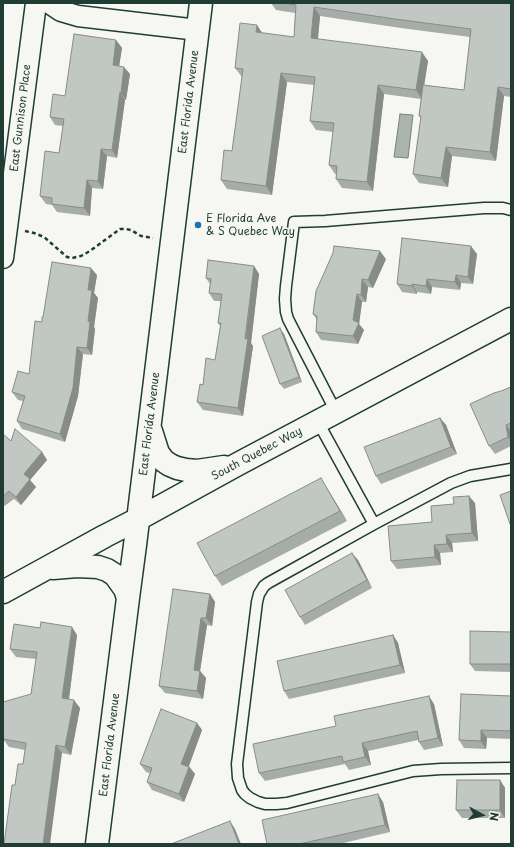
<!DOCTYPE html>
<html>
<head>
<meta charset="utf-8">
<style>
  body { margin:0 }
  #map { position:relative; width:514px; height:847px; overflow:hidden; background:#f6f6f2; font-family:"Playpen Sans",sans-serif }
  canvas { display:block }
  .frame { position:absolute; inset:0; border:4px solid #1f3d34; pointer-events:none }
  .north { position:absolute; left:462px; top:795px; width:40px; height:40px; -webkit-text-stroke:3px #f6f6f2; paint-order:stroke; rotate:97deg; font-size:11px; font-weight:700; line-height:16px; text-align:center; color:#1f3d34 }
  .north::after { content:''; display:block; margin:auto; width:14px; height:18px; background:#1f3d34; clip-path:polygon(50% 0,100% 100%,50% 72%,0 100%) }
</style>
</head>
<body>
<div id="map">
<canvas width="514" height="847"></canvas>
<div class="frame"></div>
<div class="north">N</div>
</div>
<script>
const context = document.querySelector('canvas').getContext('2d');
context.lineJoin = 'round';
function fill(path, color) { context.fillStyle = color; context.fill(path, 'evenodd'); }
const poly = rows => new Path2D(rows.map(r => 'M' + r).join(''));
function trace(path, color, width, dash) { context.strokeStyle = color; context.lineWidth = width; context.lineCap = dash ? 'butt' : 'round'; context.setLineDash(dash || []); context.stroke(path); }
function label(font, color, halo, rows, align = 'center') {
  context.font = font + ' "Playpen Sans",sans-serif'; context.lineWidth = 3; context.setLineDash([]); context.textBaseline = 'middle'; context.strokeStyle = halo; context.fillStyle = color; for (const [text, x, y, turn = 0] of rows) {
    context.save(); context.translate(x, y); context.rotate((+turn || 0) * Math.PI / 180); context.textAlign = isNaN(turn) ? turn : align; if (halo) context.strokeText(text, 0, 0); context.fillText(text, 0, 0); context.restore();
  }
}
const water = poly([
  [400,114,413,115,408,158,394,157,400,114]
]);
fill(water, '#aab3ae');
trace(water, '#72847d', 1);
const lane = poly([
  [336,412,288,319,286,312,285,299,286,286,294,222,325,221,484,208,503,208,511,210],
  [318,422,374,524],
  [511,469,470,476,451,483,374,524,277,578,268,583,264,586,259,594,257,602,237,764,238,778,242,790,245,794,250,798,258,802,265,804,276,804,287,803,413,771,441,769,511,768]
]);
const street = poly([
  [49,3,61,11,78,16,198,30],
  [3,258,36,3]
]);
const secondary = poly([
  [151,431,158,453,164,461,170,465,177,468,186,470,197,471,224,467],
  [53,568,77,566,98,567,107,570,115,575,125,589,128,598],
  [3,592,105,536,138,519,238,464,511,319],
  [97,844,128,598,135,545,201,3]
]);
trace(lane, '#1f3d34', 13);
trace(street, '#1f3d34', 23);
trace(secondary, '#1f3d34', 25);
trace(poly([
  [25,231,34,233,44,237,67,257,72,258,81,256,90,251,120,229,126,229,131,230,141,236,153,238]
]), '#1f3d34', 2.5, [4, 3]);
trace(lane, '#f6f6f2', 10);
trace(street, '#f6f6f2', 20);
trace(secondary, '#f6f6f2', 22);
fill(poly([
  [271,3,511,3,511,97,504,96,496,161,452,156,448,187,419,183,413,174,421,118,419,116,421,99,384,94,373,191,342,188,336,179,336,174,335,174,329,165,333,132,316,130,310,121,314,85,287,82,272,195,227,189,221,180,232,151,242,77,235,68,262,33,294,37,295,13,276,10],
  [320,16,401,28,470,37,464,90,424,85,428,61,318,39],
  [116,40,122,48,119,66,130,74,126,100,125,100,117,158,107,156,103,189,92,188,90,216,57,212,52,205,46,204,40,196,59,153,63,126,55,125,50,117],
  [477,254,473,284,461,283,460,290,432,287,431,294,417,292,417,294,402,292,397,284],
  [386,259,373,288,368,287,366,302,362,302,359,324,364,330,358,344,321,340,316,332,317,320,313,314],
  [254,266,259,274,251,343,253,346,243,416,203,410,197,402,203,385,215,360,220,326,218,323,221,301,214,301,209,293,210,284,206,278],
  [97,275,94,293,98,298,94,327,95,329,92,355,83,354,78,396,65,442,22,429,17,421,23,401,18,400,12,392,29,374,42,322,43,317],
  [284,334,302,382,284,389,280,384],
  [511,387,511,446,495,454,489,446,501,391],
  [440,418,446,425,457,454,381,484,376,476],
  [3,434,11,441,42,452,47,460,30,480,36,487,21,505,14,499,3,507],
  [327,488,347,521,222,586,215,576],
  [475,503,478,541,452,543,453,552,440,553,441,565,397,569,391,561,432,522],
  [358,560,372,588,305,625,300,617],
  [210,594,215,602,212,626,207,625,200,671,206,678,203,699,165,693,159,686],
  [511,632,511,672,475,671,470,664],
  [77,635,69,699,80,708,71,755,62,753,15,785,23,764,25,750,9,747,3,739,31,694,36,659,16,657,10,649],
  [393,635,398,643,405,673,289,699,284,691],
  [511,696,511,739,487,738,486,749,464,748,459,740],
  [434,704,443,746,424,750,419,742,418,740,368,751,371,765,349,770,345,764,265,781,259,773],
  [197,723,202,730,189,766,195,774,184,802,152,790,147,782,150,773,146,772,140,764],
  [500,780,505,788,505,818,462,818,456,810],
  [383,802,390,832,339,844,267,844]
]), '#a6aca8');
fill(poly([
  [314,7,320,16,317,47,311,38],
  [257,25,263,34,256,32],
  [116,40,122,48,118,73,113,65],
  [422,52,428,61,422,99,416,90],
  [124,67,130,74,126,100,121,93],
  [281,73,287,82,272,195,266,186],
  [378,85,384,94,373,191,367,182],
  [498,87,504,96,496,161,490,152],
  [120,92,125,100,117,158,112,150],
  [446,147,452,156,448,187,441,178],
  [101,149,107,156,103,189,98,181],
  [87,180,92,188,90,216,84,208],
  [471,246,477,254,473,284,468,277],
  [380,251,386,259,373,288,368,280],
  [254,266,259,274,251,343,253,346,243,416,238,408],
  [91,268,97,275,94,293,98,298,94,327,95,329,92,355,87,348,88,290],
  [456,275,461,283,460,290,455,282],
  [362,279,368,287,366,302,361,295],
  [427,279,432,287,431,294,426,286],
  [412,284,417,292,417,294,412,286],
  [357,294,362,302,359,324,364,330,358,344,353,336,353,320],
  [280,328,284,334,302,382,299,377],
  [77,347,83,354,78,396,65,442,60,434],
  [440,418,446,425,457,454,451,447],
  [506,425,511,432,511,441,508,437],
  [42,452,47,460,30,480,36,487,21,505,16,497,24,474],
  [321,478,327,488,347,521,340,511],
  [469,496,475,503,478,541,472,533],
  [446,535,452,543,453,552,447,544],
  [434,545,440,553,441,565,435,557],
  [352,553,358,560,372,588,367,580],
  [210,594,215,602,212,626,206,618],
  [201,618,207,625,200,671,206,678,203,699,197,691,194,670],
  [72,627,77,635,68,706,62,698],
  [393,635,398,643,405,673,400,665],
  [429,696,434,704,443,746,438,738],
  [74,700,80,708,71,755,65,747],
  [197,723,202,730,187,771,181,764],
  [481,730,487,738,486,749,481,741],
  [362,743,368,751,371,765,365,757],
  [56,745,62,753,50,844,43,844],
  [189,767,195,774,184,802,179,794],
  [500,780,505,788,505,818,500,810],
  [378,794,383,802,390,832,385,825],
  [230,821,235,829,241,844,239,844]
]), '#878c88');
const building = poly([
  [284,3,511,3,511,89,498,87,490,152,446,147,441,178,413,174,421,116,419,116,423,85,464,90,471,29,395,19,314,7,311,38,422,52,416,90,378,85,367,182,336,179,337,166,329,165,334,123,310,121,315,77,281,73,266,186,221,180,224,150,232,151,243,69,235,68,240,23,257,25,256,32,294,37,296,5,284,3],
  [74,34,116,40,113,65,124,67,121,93,120,92,112,150,101,149,98,181,87,180,84,208,52,204,52,198,40,196,45,151,59,153,64,119,50,117,53,94,65,96,74,34],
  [402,238,471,246,468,277,456,275,455,282,427,279,426,286,412,284,412,286,397,284,402,238],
  [334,246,380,251,368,280,362,279,361,295,357,294,353,320,359,323,353,336,316,332,317,316,313,314,316,291,333,253,334,246],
  [208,260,254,266,245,339,248,338,238,408,197,402,200,384,203,385,206,358,215,360,221,323,218,323,222,294,209,293,211,279,206,278,208,260],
  [52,262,91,268,88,290,92,290,88,321,90,322,87,348,77,347,73,388,60,434,17,421,25,396,12,392,18,371,29,374,35,321,42,322,42,317,43,317,52,262],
  [280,328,299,377,280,384,262,336,280,328],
  [511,387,511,423,506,425,508,437,489,446,470,404,494,393,501,391,511,387],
  [440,418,451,447,376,476,364,447,440,418],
  [15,429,42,452,24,474,30,479,16,497,9,491,3,496,3,434,11,441,15,429],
  [321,478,340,511,215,576,197,543,321,478],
  [511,491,511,524,510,524,500,495,511,491],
  [469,496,472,533,446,535,447,544,434,545,435,557,391,561,388,526,432,522,431,506,454,504,453,497,469,496],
  [352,553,367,580,300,617,285,590,352,553],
  [173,589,210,594,206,618,201,618,194,670,200,671,197,691,159,686,173,589],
  [41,622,72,627,62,698,74,700,65,747,56,745,43,844,4,844,12,785,15,785,18,764,23,764,26,743,3,739,3,702,31,694,37,652,10,649,14,624,40,628,41,622],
  [470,631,511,632,511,664,470,664,470,631],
  [393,635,400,665,284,691,277,661,393,635],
  [461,694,511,696,511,731,481,730,481,741,459,740,461,694],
  [429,696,438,738,419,742,417,731,362,743,365,757,343,762,342,756,259,773,253,744,336,726,334,716,429,696],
  [161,709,197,723,181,764,189,767,179,794,147,782,152,768,140,764,161,709],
  [457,780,500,780,500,810,456,810,457,780],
  [378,794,385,825,299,844,267,844,262,820,378,794],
  [230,821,239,844,171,844,230,821]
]);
fill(building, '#c1c8c3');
trace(building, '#878c88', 1);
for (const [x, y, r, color] of [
  [198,225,4,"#1f6fb2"]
]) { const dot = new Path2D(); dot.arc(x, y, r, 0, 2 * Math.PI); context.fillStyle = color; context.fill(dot); trace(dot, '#f6f6f2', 1.5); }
label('11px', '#1f3d34', '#f6f6f2', [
  ["East Florida Avenue",189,102,-83],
  ["East Gunnison Place",21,118,-83],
  ["East Florida Avenue",150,424,-83],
  ["South Quebec Way",257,454,-28],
  ["East Florida Avenue",110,745,-83]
]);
label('11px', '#1f3d34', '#f6f6f2', [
  ["E Florida Ave",206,219],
  ["& S Quebec Way",206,232]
], 'left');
</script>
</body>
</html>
